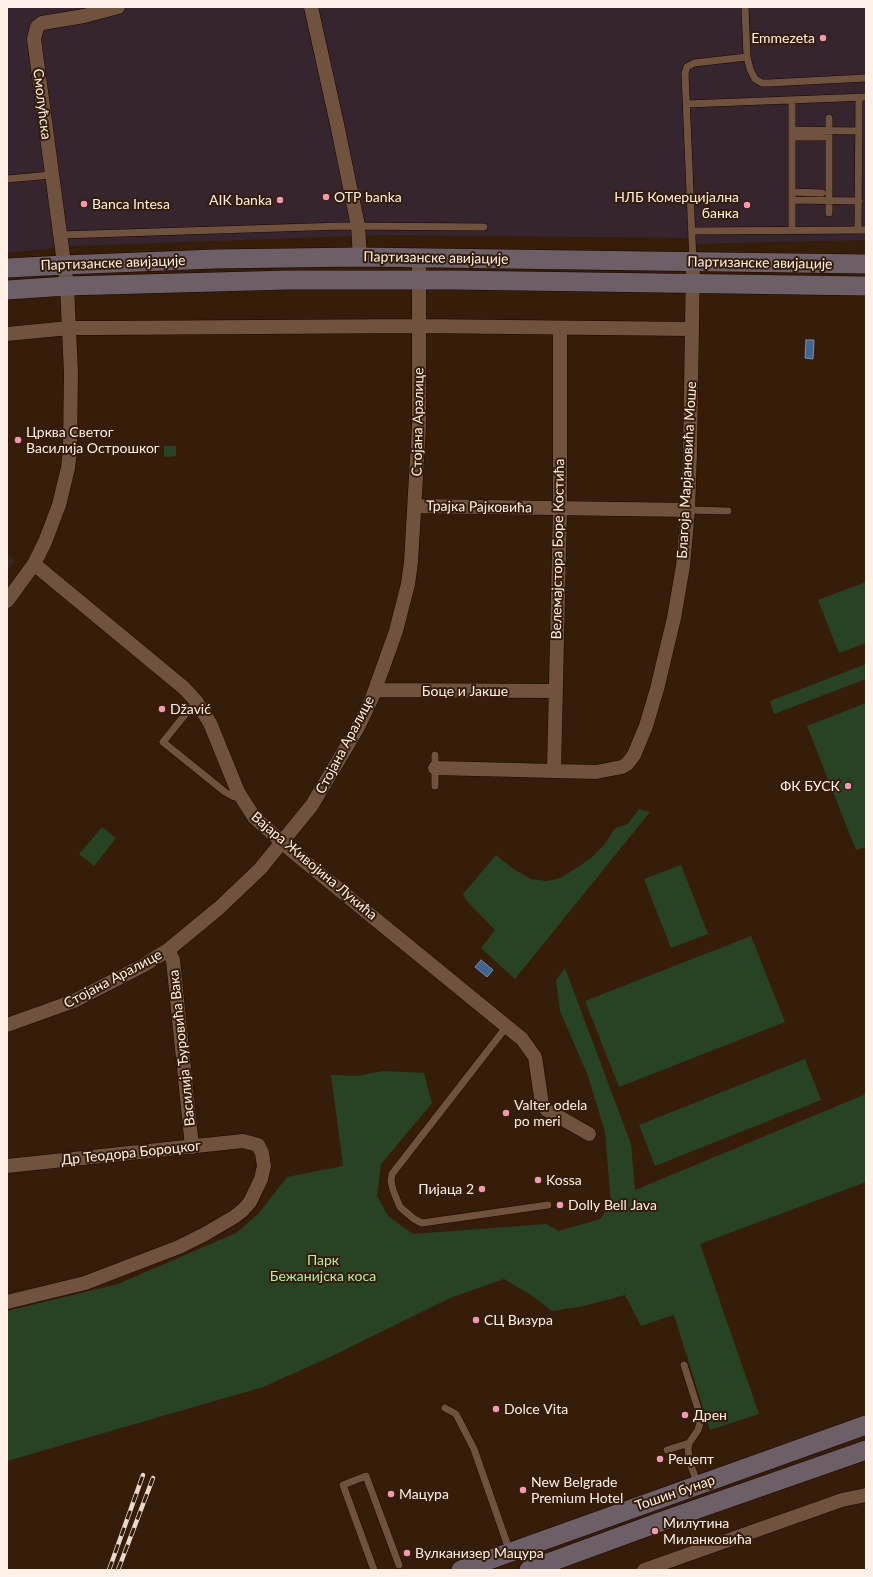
<!DOCTYPE html>
<html>
<head>
<meta charset="utf-8">
<style>
  body { margin:0 }
  #map { position:relative; width:873px; height:1577px; overflow:hidden; background:#361d0a; font-family:Lato,sans-serif }
  canvas { display:block }
  .frame { position:absolute; inset:0; border:8px solid #fef0e7; pointer-events:none }
</style>
</head>
<body>
<div id="map">
<canvas width="873" height="1577"></canvas>
<div class="frame"></div>
</div>
<script>
const context = document.querySelector('canvas').getContext('2d');
context.lineJoin = 'round';
function fill(path, color) { context.fillStyle = color; context.fill(path, 'evenodd'); }
const poly = rows => new Path2D(rows.map(r => 'M' + r).join(''));
function trace(path, color, width, dash) { context.strokeStyle = color; context.lineWidth = width; context.lineCap = dash ? 'butt' : 'round'; context.setLineDash(dash || []); context.stroke(path); }
function label(font, color, halo, rows, align = 'center') {
  context.font = font + ' Lato,sans-serif'; context.lineWidth = 4; context.setLineDash([]); context.textBaseline = 'middle'; context.strokeStyle = halo; context.fillStyle = color; for (const [text, x, y, turn = 0] of rows) {
    context.save(); context.translate(x, y); context.rotate((+turn || 0) * Math.PI / 180); context.textAlign = isNaN(turn) ? turn : align; if (halo) context.strokeText(text, 0, 0); context.fillText(text, 0, 0); context.restore();
  }
}
fill(poly([
  [7,7,866,7,866,240,693,244,693,238,382,235,74,246,7,253]
]), '#36252f');
fill(poly([
  [7,554,15,561,7,571]
]), '#392622');
fill(poly([
  [164,446,176,446,176,456,164,457],
  [866,582,866,643,839,653,818,600],
  [866,664,866,679,774,714,770,701],
  [866,703,866,847,856,850,807,726],
  [639,809,650,812,515,979,481,948,495,930,466,900,463,894,496,855,512,868,531,879,547,881,560,878,580,866,592,857,605,844,615,828,628,824],
  [102,827,116,838,94,866,79,854],
  [681,865,708,934,671,948,644,879],
  [751,936,785,1022,619,1087,585,1001],
  [565,968,631,1144,635,1190,866,1094,866,1182,700,1244,759,1414,710,1430,674,1315,641,1326,625,1295,584,1306,552,1311,531,1295,504,1279,450,1298,328,1358,263,1387,7,1461,7,1311,118,1284,236,1233,259,1213,287,1177,343,1166,331,1075,356,1076,383,1071,424,1073,432,1103,381,1164,377,1196,388,1216,413,1234,546,1224,559,1231,600,1219,611,1204,605,1132,588,1076,560,1011,556,980],
  [805,1059,821,1100,655,1166,639,1125]
]), '#274324');
const water = poly([
  [806,340,814,340,813,359,805,358,806,340],
  [481,960,493,970,487,977,475,967,481,960]
]);
fill(water, '#416593');
trace(water, '#7a8fac', 1);
const service = poly([
  [745,7,747,57,750,69,755,79,762,83,769,83,866,78],
  [687,104,866,97],
  [792,130,859,131],
  [792,137,823,137],
  [7,179,51,175],
  [792,192,822,193],
  [792,200,859,201],
  [829,213,829,118],
  [792,229,792,100],
  [858,230,859,97],
  [692,231,866,230],
  [60,235,342,226,484,227],
  [693,262,685,73,687,67,694,63,747,57],
  [688,510,728,511],
  [196,701,163,742,225,792,234,797,240,797],
  [435,755,435,786],
  [507,1026,392,1174,391,1181,393,1190,400,1207,414,1219,422,1223,548,1205],
  [684,1365,699,1412,700,1423,698,1430,689,1443,688,1448,689,1460,698,1485],
  [445,1408,456,1414,474,1449,510,1552],
  [667,1450,689,1443],
  [374,1570,343,1485,366,1476,399,1565]
]);
const minor = poly([
  [311,7,337,124,358,226,360,257],
  [7,334,69,328,95,328,420,326,692,329],
  [415,506,688,510],
  [34,564,184,688,196,701,210,723,238,792,254,817,292,851,522,1039,535,1057,542,1104,547,1110,589,1134],
  [7,601,34,564,45,542,59,505,68,468,70,450,71,373,67,286,34,39,37,27,42,23,84,16,118,7],
  [375,690,555,691],
  [435,768,596,772,622,767,627,764,634,755,646,726,657,689,674,618,683,566,688,510,690,453,693,262],
  [554,771,560,508,560,328],
  [168,950,173,960,192,1147],
  [7,1025,74,1001,144,965,168,950,219,908,260,869,312,805,357,729,372,698,396,631,408,584,411,562,419,425,419,258],
  [7,1166,243,1141,258,1145,262,1153,264,1166,261,1179,250,1202,243,1210,234,1217,205,1234,179,1247,85,1283,7,1302],
  [644,1570,842,1500,866,1495]
]);
const secondary = poly([
  [7,268,64,265,214,259,360,257,866,264],
  [7,290,67,286,288,280,453,280,866,286],
  [461,1570,866,1425],
  [529,1570,657,1523,866,1450]
]);
trace(service, '#1c0600', 8);
trace(minor, '#1c0600', 15);
trace(secondary, '#1c0600', 20);
trace(service, '#70533f', 7);
trace(minor, '#70533f', 14);
trace(secondary, '#6d5f67', 19);
const rail = poly([
  [109,1570,143,1475],
  [118,1570,153,1478]
]);
trace(rail, '#e8d9cf', 4.5);
trace(rail, '#361d0a', 3, [9]);
for (const [x, y, r, color] of [
  [823,38,4,"#f19ab1"],
  [326,197,4,"#f19ab1"],
  [280,200,4,"#f19ab1"],
  [84,204,4,"#f19ab1"],
  [747,205,4,"#f19ab1"],
  [18,440,4,"#f19ab1"],
  [162,709,4,"#f19ab1"],
  [848,786,4,"#f19ab1"],
  [506,1113,4,"#f19ab1"],
  [538,1180,4,"#f19ab1"],
  [482,1189,4,"#f19ab1"],
  [560,1205,4,"#f19ab1"],
  [476,1320,4,"#f19ab1"],
  [496,1409,4,"#f19ab1"],
  [685,1415,4,"#f19ab1"],
  [660,1459,4,"#f19ab1"],
  [523,1490,4,"#f19ab1"],
  [391,1494,4,"#f19ab1"],
  [655,1531,4,"#f19ab1"],
  [407,1553,4,"#f19ab1"]
]) { const dot = new Path2D(); dot.arc(x, y, r, 0, 2 * Math.PI); context.fillStyle = color; context.fill(dot); trace(dot, '#361d0a', 1.5); }
label('14px', '#fef0e7', '#361d0a', [
  ["Emmezeta",815,38,"right"],
  ["OTP banka",334,197],
  ["НЛБ Комерцијална",739,197,"right"],
  ["банка",739,213,"right"],
  ["AIK banka",272,200,"right"],
  ["Banca Intesa",92,204],
  ["Црква Светог",26,432],
  ["Василија Острошког",26,448],
  ["Džavić",170,709],
  ["ФК БУСК",840,786,"right"],
  ["Valter odela",514,1105],
  ["po meri",514,1121],
  ["Kossa",546,1180],
  ["Пијаца 2",474,1189,"right"],
  ["Dolly Bell Java",568,1205],
  ["СЦ Визура",484,1320],
  ["Dolce Vita",504,1409],
  ["Дрен",693,1415],
  ["Рецепт",668,1459],
  ["New Belgrade",531,1482],
  ["Premium Hotel",531,1498],
  ["Мацура",399,1494],
  ["Милутина",663,1523],
  ["Миланковића",663,1539],
  ["Вулканизер Мацура",415,1553]
], 'left');
label('14px', '#fef0e7', '#361d0a', [
  ["Смолућска",42,104,83],
  ["Партизанске авијације",436,258,1],
  ["Партизанске авијације",113,263,-2],
  ["Партизанске авијације",760,263,1],
  ["Стојана Аралице",418,422,-89],
  ["Благоја Марјановића Моше",687,470,-87],
  ["Трајка Рајковића",479,507,1],
  ["Велемајстора Боре Костића",558,549,-89],
  ["Боце и Јакше",465,691],
  ["Стојана Аралице",345,745,-62],
  ["Вајара Живојина Лукића",314,866,40],
  ["Стојана Аралице",113,979,-28],
  ["Василија Ђуровића Вака",182,1048,-96],
  ["Др Теодора Бороцког",131,1153,-6],
  ["Тошин бунар",675,1493,-19]
]);
label('14px', '#afeea7', '#361d0a', [
  ["Парк",323,1260],
  ["Бежанијска коса",323,1276]
]);
</script>
</body>
</html>
